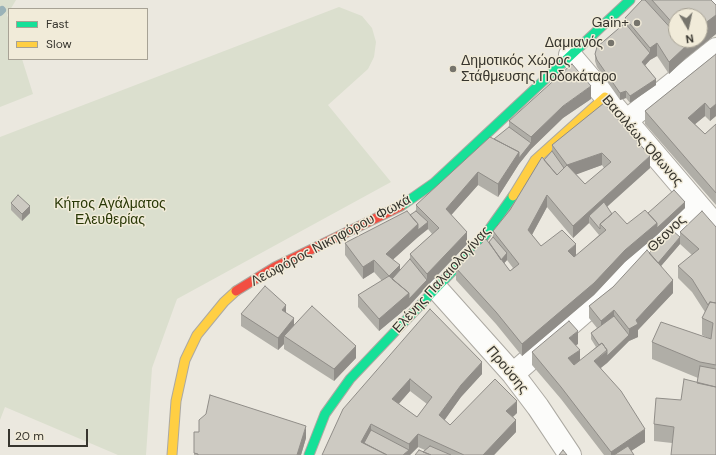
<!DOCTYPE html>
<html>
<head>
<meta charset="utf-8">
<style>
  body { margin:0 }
  #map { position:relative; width:716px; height:455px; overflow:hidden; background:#ebe8df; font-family:"DM Sans",sans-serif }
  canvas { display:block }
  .legend { position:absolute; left:8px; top:8px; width:140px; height:52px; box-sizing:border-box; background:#f1ebd9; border:1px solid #a7a295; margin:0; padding:5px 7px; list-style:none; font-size:12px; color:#37352e }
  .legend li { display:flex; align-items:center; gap:8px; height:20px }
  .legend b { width:20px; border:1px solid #a7a295 }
  .north { position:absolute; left:668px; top:8px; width:40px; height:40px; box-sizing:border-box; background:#f1ebd9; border:1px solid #a7a295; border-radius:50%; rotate:171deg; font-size:11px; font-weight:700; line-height:16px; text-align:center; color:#37352e }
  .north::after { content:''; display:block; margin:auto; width:14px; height:18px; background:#76746c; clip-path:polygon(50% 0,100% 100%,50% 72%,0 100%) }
  .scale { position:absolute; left:8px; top:429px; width:80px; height:18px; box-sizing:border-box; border:2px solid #37352e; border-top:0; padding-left:5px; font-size:12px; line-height:14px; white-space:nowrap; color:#37352e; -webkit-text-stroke:3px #f1ebd9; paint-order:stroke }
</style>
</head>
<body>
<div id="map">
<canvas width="716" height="455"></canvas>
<ul class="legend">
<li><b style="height:5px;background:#16e098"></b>Fast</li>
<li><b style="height:5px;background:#ffcf43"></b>Slow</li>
</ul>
<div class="north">N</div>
<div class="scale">20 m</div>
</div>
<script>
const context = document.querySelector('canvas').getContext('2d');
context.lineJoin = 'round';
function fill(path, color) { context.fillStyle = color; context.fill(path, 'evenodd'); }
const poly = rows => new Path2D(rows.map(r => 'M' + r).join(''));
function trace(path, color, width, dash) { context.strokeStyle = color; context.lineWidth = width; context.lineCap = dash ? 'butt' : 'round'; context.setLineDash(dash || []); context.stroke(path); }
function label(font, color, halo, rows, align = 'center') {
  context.font = font + ' "DM Sans",sans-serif'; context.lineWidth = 3; context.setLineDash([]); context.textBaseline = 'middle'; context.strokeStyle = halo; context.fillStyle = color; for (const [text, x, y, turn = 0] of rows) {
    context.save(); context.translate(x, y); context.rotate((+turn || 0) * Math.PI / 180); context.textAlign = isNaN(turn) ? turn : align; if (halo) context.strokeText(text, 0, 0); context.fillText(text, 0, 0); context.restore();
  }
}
fill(poly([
  [0,0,16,0,7,15,9,20,9,59,22,59,33,94,0,107],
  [339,7,362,16,372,28,376,42,374,57,368,69,328,105,391,182,177,299,152,368,146,455,118,455,5,407,0,420,0,137]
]), '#dbdfce');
trace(poly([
  [0,12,2,10]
]), '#9ab2b8', 8);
const street = poly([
  [713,0,716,3],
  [570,55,716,226],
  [626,121,716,49],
  [437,289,513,374,538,407,570,455],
  [513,374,605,294,697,205]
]);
const fast = poly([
  [401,206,434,183,630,0],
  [309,455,325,414,350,379,481,241,513,196]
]);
const slow = poly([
  [513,196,535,160,605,97],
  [172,455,176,401,185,360,197,335,224,302,236,291]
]);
const jam = poly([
  [236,291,275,267,401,206]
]);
trace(street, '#aca9a2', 24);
trace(fast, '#aca9a2', 11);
trace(slow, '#aca9a2', 11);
trace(jam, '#aca9a2', 11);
trace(street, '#fcfcfa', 22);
trace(fast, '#16e098', 9);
trace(slow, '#ffcf43', 9);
trace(jam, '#f24e42', 9);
fill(poly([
  [642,0,711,0,716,5,716,34,686,58,669,74,657,56,650,60,645,65,656,79,656,85,630,103,626,98,620,100,597,67,595,61,595,54,597,47,625,23,625,18],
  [676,16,700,16,700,40,676,40],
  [716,54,716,116,710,121,705,116,695,124,705,134,716,124,716,205,645,124,645,111],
  [591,99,563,118,531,149,519,164,498,197,478,185,451,215,467,244,409,306,379,331,358,307,358,295,382,281,374,272,363,279,345,255,345,243,410,215,416,211,416,205,509,127,509,121],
  [428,229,432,234,410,254,410,259,400,271,393,259,418,237],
  [604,103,650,168,607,207,612,214,627,224,648,213,685,208,657,235,625,262,594,295,522,356,496,324,456,280,456,268,489,242,493,237,493,231,510,210,544,160,552,151,552,145],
  [602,165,604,168,585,184,576,174],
  [547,207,573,238,589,223,599,235,576,256,541,246,532,235],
  [507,260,513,268,510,271,504,263],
  [11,203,30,213,22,221,11,210],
  [716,227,716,455,672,443,654,441,654,424,681,400,697,383,698,378,652,359,652,342,710,339,702,335,702,318,705,312,692,292,678,278,678,266,692,255,680,244,680,232],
  [680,244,661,266,673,293,638,330,638,337,629,341,607,363,601,368,645,442,631,451,634,455,604,455,561,399,532,365,532,352,578,344,576,345,580,361,596,347,591,339,591,333,597,328,589,318,589,306,613,287,649,253],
  [430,309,482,374,461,397,444,420,450,425,517,413,513,417,516,432,494,455,415,455,423,452,425,450,418,447,410,455,322,455],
  [410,391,427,404,417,417,399,404],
  [286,313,294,325,356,358,334,381,284,349,284,344,278,350,241,326,241,314],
  [194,432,306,438,301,455,194,455]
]), '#b0aea7');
fill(poly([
  [716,15,716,34,686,58,669,74,669,62,686,46,686,40,700,40,700,27],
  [657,43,657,56,650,60,642,69,642,62,650,53,650,48],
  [656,79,656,85,630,103,630,96],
  [591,86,591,99,563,118,531,149,519,164,498,197,498,184,519,152,531,143,531,137,563,106],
  [626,91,626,98,620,100,620,93],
  [705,103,705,116,688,130,688,118],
  [716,104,716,116,710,121,710,109],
  [602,153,602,165,567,178,567,165],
  [650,156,650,168,592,220,589,216,589,223,573,238,573,226],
  [478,172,478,185,446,221,446,209],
  [547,195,547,207,528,242,528,230],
  [685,202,685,208,657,235,625,262,594,295,522,356,522,344,625,250,657,223],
  [30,206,30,213,22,221,22,214],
  [428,222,428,229,418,237,386,266,386,254,418,224],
  [467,232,467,244,427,286,427,274],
  [680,237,680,244,655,273,655,266],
  [576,244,576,256,568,263,568,251],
  [507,253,507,260,499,269,499,262],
  [374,260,374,272,363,279,363,267],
  [400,265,400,277,393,285,389,276],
  [427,280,427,286,409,306,379,331,379,319,409,293],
  [673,280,673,293,638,330,638,337,629,341,607,363,594,373,594,361,629,335,629,329,636,320],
  [286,305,286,317,282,310],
  [614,310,614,322,601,333,601,321],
  [294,318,294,330,284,336,284,344,278,350,278,338],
  [578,331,578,344,569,350,569,338],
  [356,346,356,358,334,381,334,369],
  [580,350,580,362,568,370,568,358],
  [482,362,482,374,461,397,439,428,439,415,461,385],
  [410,379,410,391,392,411,392,399],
  [517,401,517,413,506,423,506,411],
  [516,420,516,432,494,455,483,455],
  [371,424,371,437,364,449,361,442],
  [306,426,306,438,301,455,297,455],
  [645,429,645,442,625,455,611,455,611,452],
  [418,434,418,447,410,455,403,455,409,450,409,444]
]), '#908d88');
const building = poly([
  [642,0,645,0,676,34,676,40,681,40,686,46,669,62,657,43,650,48,625,18,642,0],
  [652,0,711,0,716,5,716,15,700,27,700,16,676,16,676,27,652,0],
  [625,23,650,53,642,62,656,79,630,96,626,91,620,93,597,60,595,54,597,47,625,23],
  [716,54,716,104,710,109,705,103,688,118,705,134,716,124,716,193,645,111,716,54],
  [572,64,591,86,563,106,531,137,509,121,572,64],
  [604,103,650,156,573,226,547,195,528,230,541,246,562,230,576,244,568,251,574,257,606,230,600,224,615,211,627,224,645,210,657,223,625,250,594,283,522,344,496,312,456,268,486,239,510,271,519,264,493,231,510,210,542,157,557,175,567,165,585,184,611,162,602,153,567,165,552,145,604,103],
  [509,127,531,143,519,158,519,152,494,139,509,127],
  [490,137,519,152,498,184,478,172,446,209,467,232,427,274,410,254,439,228,416,205,490,137],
  [552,151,564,168,557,175,544,160,552,151],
  [674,190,685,202,657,228,657,223,648,213,674,190],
  [18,195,30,206,22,214,11,203,18,195],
  [604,202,612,214,600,224,600,229,589,216,604,202],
  [407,211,418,224,386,254,400,265,389,276,374,260,363,267,345,243,407,211],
  [416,211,428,222,418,230,418,224,410,215,416,211],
  [702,211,716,227,716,303,710,302,708,305,692,279,678,266,699,249,680,232,702,211],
  [673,231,680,237,658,263,649,253,673,231],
  [493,237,507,253,501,260,489,242,493,237],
  [647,250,673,280,636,320,638,324,629,329,614,310,601,321,589,306,613,287,647,250],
  [410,259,427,280,409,299,409,293,392,279,410,259],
  [389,276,409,293,379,319,358,295,389,276],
  [265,286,286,305,282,310,294,318,278,338,241,314,265,286],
  [710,302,716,303,716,365,700,362,652,342,661,322,711,339,713,323,702,318,710,302],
  [312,306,356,346,334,369,284,336,312,306],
  [430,309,482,362,461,385,439,415,450,425,495,379,517,401,506,411,516,420,483,455,464,455,418,434,409,444,371,424,361,442,387,455,322,455,343,409,430,309],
  [410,379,432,397,417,417,392,399,410,379],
  [614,316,629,335,607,356,607,350,602,343,599,345,591,333,614,316],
  [569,321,578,331,569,338,580,350,568,358,574,365,602,343,607,350,594,361,621,391,645,429,611,452,561,387,532,352,569,321],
  [700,366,716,369,716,387,697,383,700,366],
  [684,379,716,387,716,455,671,455,674,427,654,424,656,398,681,400,684,379],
  [210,395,306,426,297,455,198,455,198,454,194,453,194,432,199,432,199,420,206,414,210,395],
  [371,430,409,450,403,455,387,455,364,443,371,430],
  [430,446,451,455,431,455,423,452,430,446],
  [628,446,634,455,614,455,628,446],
  [419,450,431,455,415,455,419,450],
  [563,450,567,455,559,455,563,450]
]);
fill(building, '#cdcac2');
trace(building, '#908d88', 1);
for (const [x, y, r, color] of [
  [637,23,4,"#76746c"],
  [611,43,4,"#76746c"],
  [453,69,4,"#76746c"]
]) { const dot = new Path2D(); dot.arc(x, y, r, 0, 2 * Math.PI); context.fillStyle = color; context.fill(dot); trace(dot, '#f1ebd9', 1.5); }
label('14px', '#37352e', '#f1ebd9', [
  ["Gain+",629,23],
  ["Δαμιανός",603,43],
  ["Δημοτικός Χώρος",461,61,"left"],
  ["Στάθμευσης Ποδοκάταρο",461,77,"left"]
], 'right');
label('14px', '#37352e', '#f1ebd9', [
  ["Βασιλέως Όθωνος",642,141,49],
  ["Θεονος",667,234,-44],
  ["Λεωφόρος Νικηφόρου Φωκά",331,241,-28],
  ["Ελένης Παλαιολογίνας",442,280,-48],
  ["Προύσης",507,370,50]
]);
label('14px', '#293806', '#f1ebd9', [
  ["Κήπος Αγάλματος",110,204],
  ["Ελευθερίας",110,220]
]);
</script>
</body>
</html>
